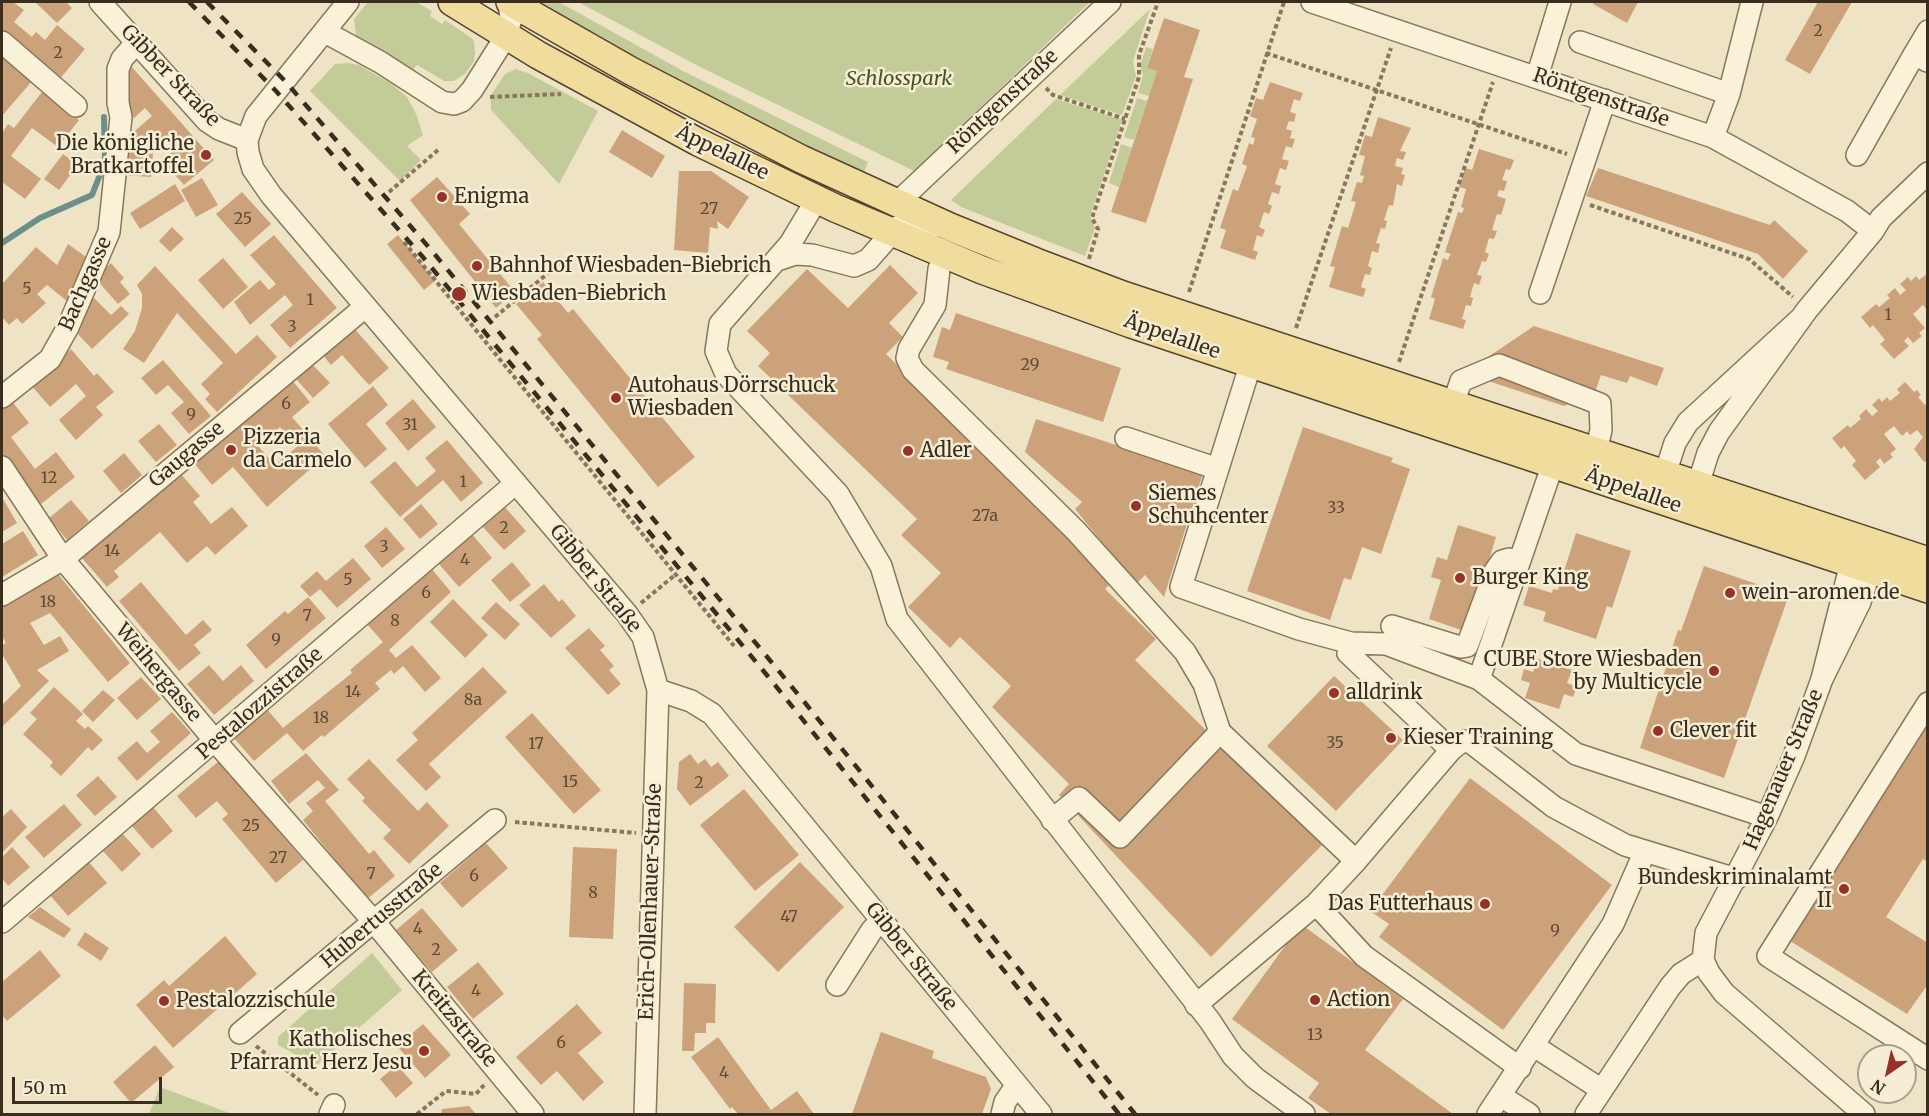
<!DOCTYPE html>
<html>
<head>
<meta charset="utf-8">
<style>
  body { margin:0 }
  #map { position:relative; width:1929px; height:1116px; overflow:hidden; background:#eee4c5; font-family:Merriweather,serif }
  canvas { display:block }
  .frame { position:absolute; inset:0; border:3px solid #392d1f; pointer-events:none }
  .north { position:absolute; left:1857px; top:1044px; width:60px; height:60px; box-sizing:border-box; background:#f5eed4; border:2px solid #aaa18c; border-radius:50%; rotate:214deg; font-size:16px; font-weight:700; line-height:24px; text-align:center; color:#392d1f }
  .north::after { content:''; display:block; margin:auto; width:21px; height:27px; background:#97322b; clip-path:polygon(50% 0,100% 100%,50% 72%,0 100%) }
  .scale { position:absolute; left:12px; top:1077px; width:150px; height:27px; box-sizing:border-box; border:3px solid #392d1f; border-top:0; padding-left:8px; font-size:18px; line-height:21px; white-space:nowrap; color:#392d1f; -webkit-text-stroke:4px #f5eed4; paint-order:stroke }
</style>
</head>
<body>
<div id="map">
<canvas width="1929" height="1116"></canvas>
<div class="frame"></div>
<div class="north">N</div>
<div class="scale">50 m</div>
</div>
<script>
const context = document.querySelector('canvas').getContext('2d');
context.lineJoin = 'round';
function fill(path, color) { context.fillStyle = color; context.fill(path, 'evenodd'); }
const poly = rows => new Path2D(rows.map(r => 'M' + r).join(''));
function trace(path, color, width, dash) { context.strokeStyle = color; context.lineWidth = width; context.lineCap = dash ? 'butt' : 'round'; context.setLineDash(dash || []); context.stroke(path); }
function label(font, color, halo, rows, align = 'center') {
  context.font = font + ' Merriweather,serif'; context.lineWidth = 5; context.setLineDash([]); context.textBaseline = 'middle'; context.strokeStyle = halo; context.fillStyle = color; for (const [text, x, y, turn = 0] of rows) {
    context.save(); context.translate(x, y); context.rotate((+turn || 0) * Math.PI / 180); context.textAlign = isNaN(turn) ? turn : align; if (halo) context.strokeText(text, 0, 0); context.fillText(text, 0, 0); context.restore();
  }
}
fill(poly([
  [368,2,416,2,432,11,430,16,442,24,445,20,470,37,474,41,475,53,474,61,465,74,454,81,444,81,417,65,413,70,356,36,354,19],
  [530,2,559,2,683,71,868,162,863,175,776,135],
  [578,2,1090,2,914,171,702,68],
  [1150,9,1133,61,1136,76,1122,115,1060,95],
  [1146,47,1153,49,1147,68,1157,71,1149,96,1138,93,1143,75,1140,66],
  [348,63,359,65,390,83,407,97,416,114,423,135,407,146,421,160,400,181,310,91,335,64],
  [516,69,528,73,598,111,559,184,491,110,491,95,505,74],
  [1137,98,1147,101,1134,140,1124,137],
  [1056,99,1122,120,1090,216,1095,228,1085,256,961,207,951,200],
  [1121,144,1132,148,1119,187,1109,183],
  [372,953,402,990,316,1066,278,1045,278,1037],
  [160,1087,232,1114,149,1114]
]), '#c3cc99');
trace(poly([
  [2,243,40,218,92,195,105,162,104,117]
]), '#6d8f89', 6);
fill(poly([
  [5,2,13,2,24,10,14,22,32,37,36,32,45,40,57,25,85,49,58,81,2,33,2,5],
  [35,2,66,2,72,8,57,23],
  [1594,2,1638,2,1627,23,1593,4],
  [1818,2,1852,2,1810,74,1785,60],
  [1164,18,1200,30,1184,77,1193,79,1146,223,1111,212,1157,71,1147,68],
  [2,55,32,81,2,116],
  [131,66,214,160,184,185,168,167,173,162,167,156,180,144,173,136,153,153,146,146,141,150,129,136,152,116,145,108,134,118,123,104,123,67],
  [1270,82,1303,93,1300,101,1294,99,1290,112,1296,114,1294,122,1289,121,1286,129,1292,131,1290,138,1295,139,1292,148,1286,146,1282,159,1289,161,1286,170,1280,168,1275,184,1281,186,1279,194,1272,192,1268,204,1272,206,1269,214,1264,212,1259,227,1265,230,1262,237,1257,235,1253,250,1258,252,1255,260,1220,248,1226,230,1220,228,1233,189,1238,191,1247,166,1242,164,1249,143,1253,145,1255,138,1251,137,1257,119,1250,116,1256,98,1263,100],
  [42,92,79,120,58,147,32,128,11,156,41,179,25,199,2,182,2,133,8,124,14,128],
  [1378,117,1411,128,1400,151,1406,152,1403,160,1397,158,1395,166,1403,168,1401,174,1405,175,1402,186,1397,184,1393,206,1389,205,1384,220,1387,221,1385,229,1381,228,1376,243,1380,244,1378,253,1372,251,1368,266,1372,268,1370,275,1365,274,1361,287,1366,289,1363,297,1329,287,1335,267,1330,266,1342,226,1348,228,1356,202,1351,201,1357,182,1362,183,1364,176,1360,175,1365,156,1359,155,1365,135,1372,137],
  [622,130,665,156,652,178,609,152],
  [1479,149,1514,160,1510,170,1506,169,1502,180,1507,181,1504,191,1499,190,1497,196,1506,199,1501,215,1497,214,1492,230,1497,231,1494,239,1489,238,1485,252,1489,254,1486,262,1482,261,1477,275,1482,276,1479,285,1474,283,1470,297,1473,298,1471,306,1466,305,1462,319,1466,320,1463,329,1429,319,1435,299,1431,297,1443,258,1448,260,1449,257,1451,254,1445,252,1458,212,1462,213,1464,208,1461,207,1466,189,1459,187,1465,168,1472,170],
  [123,151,153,154,151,177,122,175],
  [63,154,78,165,59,190,44,179],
  [1598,168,1770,225,1774,220,1808,251,1783,279,1758,254,1586,196],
  [679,171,711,171,749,197,728,229,717,221,718,229,710,227,708,253,674,250],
  [437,177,470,214,459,224,515,292,496,308,410,200],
  [202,178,218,205,196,217,181,190],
  [175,184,185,201,140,229,130,213],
  [242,192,271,224,245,247,216,214],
  [172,227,184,239,170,252,159,241],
  [274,235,337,308,290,348,270,325,293,305,285,295,250,325,234,302,260,280,269,290,276,284,250,255],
  [398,235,435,281,424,290,387,244],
  [68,244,89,259,68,302,47,285,37,294,46,303,22,324,17,318,9,325,2,317,2,284,36,247,57,265],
  [223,258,248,287,223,309,198,280],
  [111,263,124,278,120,282,130,294,118,304,95,278],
  [890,265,918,293,889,323,903,337,886,354,1065,526,1115,579,1105,589,1156,639,1135,660,1322,845,1211,957,1059,795,1069,784,992,707,1011,686,960,637,950,648,908,607,941,573,901,535,917,519,758,366,770,353,747,331,807,269,848,308],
  [155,266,236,354,257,335,277,357,217,412,205,399,210,394,201,384,223,363,177,313,144,363,123,349,135,331,142,308,142,294,137,285],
  [1928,273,1928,311,1923,305,1913,314,1925,328,1919,333,1922,336,1913,343,1908,337,1904,341,1909,346,1894,359,1880,344,1885,340,1873,325,1870,328,1861,317,1876,304,1879,307,1890,298,1887,295,1895,288,1900,295,1906,290,1900,284,1908,277,1911,281,1916,276,1919,280],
  [543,282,568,313,573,309,695,457,658,487,537,339,542,335,516,304],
  [90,294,111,315,121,306,129,314,92,349,73,329],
  [956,313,1121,368,1103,422,946,369,949,362,933,357,942,327,950,330],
  [1534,326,1664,368,1657,386,1630,376,1627,383,1601,375,1595,392,1564,406,1464,373],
  [353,327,389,368,369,385,342,355,331,365,322,354],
  [71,349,94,376,97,373,114,392,96,407,103,415,76,440,59,420,86,396,76,384,50,407,30,384],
  [163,360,211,416,189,434,171,413,184,402,168,385,156,395,141,378],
  [312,364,330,383,313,398,296,379],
  [292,380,310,402,292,417,325,456,267,507,233,467,212,485,194,463],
  [280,427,297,447,275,465,258,446],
  [1905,382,1914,392,1917,390,1921,395,1918,397,1925,405,1928,403,1928,459,1924,462,1914,449,1923,437,1917,430,1910,435,1907,431,1902,436,1894,426,1884,434,1896,449,1890,454,1893,457,1884,464,1880,458,1876,462,1880,467,1865,480,1852,465,1856,461,1844,446,1841,449,1832,438,1848,425,1850,428,1861,419,1859,416,1866,409,1872,416,1878,411,1872,405,1879,398,1882,402,1887,397,1890,401,1900,393,1897,389],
  [373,386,388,405,366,424,387,449,365,468,328,424],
  [413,399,436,427,408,451,385,423],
  [11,400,29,423,11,437,35,469,56,452,75,477,41,504,2,453,2,407],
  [1036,419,1203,473,1164,597,1145,575,1136,584,1075,509,1082,502,1025,452],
  [159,424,177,445,156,462,138,441],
  [1303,427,1393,458,1391,462,1410,469,1381,554,1362,547,1351,580,1344,578,1330,620,1247,591],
  [447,440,483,483,461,502,443,480,400,517,370,482,395,461,417,487,436,471,425,458],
  [124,453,142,475,121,493,103,471],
  [180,473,200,496,193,502,211,524,232,507,248,526,215,555,207,546,187,563,160,532,114,571,119,577,107,587,81,557],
  [2,497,17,523,2,532],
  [71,500,89,521,67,540,49,518],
  [421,504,438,524,420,539,403,519],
  [504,506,526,531,504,550,482,526],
  [1458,525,1496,537,1467,632,1429,619,1441,580,1431,577,1437,557,1447,560],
  [386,527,405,549,382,568,364,546],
  [23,531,38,555,2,577,2,544],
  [1576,533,1631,551,1612,608,1607,606,1596,639,1543,621,1546,612,1523,605,1529,586,1552,593,1553,589,1558,590],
  [472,534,492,558,459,587,438,563],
  [353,558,371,579,337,608,320,589,310,597,300,586,317,571,326,581],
  [512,562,531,585,510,602,491,580],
  [1704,566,1789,595,1724,778,1640,748,1678,630,1681,631],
  [431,568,451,592,389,650,396,658,412,645,441,678,425,692,403,666,394,674,391,670,375,683,380,689,324,737,322,735,303,751,287,733,254,761,233,737,266,708,283,728,352,673,350,670,383,642,366,623],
  [58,574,130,663,108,682,50,613,30,623,44,645,60,636,69,651,37,670,49,681,2,727,2,705,21,686,2,654,2,645,6,643,2,636,2,605],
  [141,582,186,635,203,620,212,630,194,645,201,653,179,671,119,601],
  [544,584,559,602,562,599,576,616,551,638,519,605],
  [308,597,326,618,266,669,246,645,285,611,288,614],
  [453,599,488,635,465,658,430,622],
  [496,602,520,624,505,640,481,618],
  [589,628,605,646,600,650,614,666,609,670,621,684,608,695,565,648],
  [1538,659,1572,670,1567,683,1577,687,1573,697,1564,694,1559,709,1525,698,1530,683,1521,680,1524,669,1533,672],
  [209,665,223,681,241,665,254,681,214,715,187,684],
  [483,667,507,692,429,764,441,777,426,791,396,760,418,740,412,733],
  [1334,676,1403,740,1336,811,1267,746],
  [141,677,161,699,137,720,117,698],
  [54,687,83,714,76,721,85,729,88,726,103,740,92,751,88,747,61,776,50,766,53,762,23,734,37,719,30,713],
  [103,690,115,700,93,722,82,711],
  [172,712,191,733,137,781,117,758,137,741,147,753,160,742,150,731],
  [532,713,601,790,574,814,505,737],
  [1928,714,1928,862,1923,859,1886,917,1928,943,1928,984,1907,1014,1787,939],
  [306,753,339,790,325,801,369,854,374,850,395,876,367,899,303,820,313,811,306,803,325,788,318,780,289,804,271,781],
  [690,754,698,764,705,759,711,767,718,762,729,776,690,806,677,789,679,762],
  [369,759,418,811,427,802,449,826,409,864,383,838,391,830,362,801,365,798,347,779],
  [219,761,303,860,276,883,222,819,228,814,217,801,196,818,177,796],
  [98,776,117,797,95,816,76,795],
  [1470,778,1612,885,1503,1030,1379,937,1389,924,1370,911],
  [744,789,799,855,755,891,700,825],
  [64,804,82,825,44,858,25,837],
  [153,807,173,831,152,849,131,825],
  [11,809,27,827,2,853,2,817],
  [121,832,141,854,122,872,102,850],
  [486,843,508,868,462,908,440,883],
  [12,847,30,867,8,886,2,878,2,857],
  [573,847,617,849,613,939,569,937],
  [88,861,107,883,68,916,49,894],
  [800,862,844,907,778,972,734,927],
  [40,907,71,929,64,938,28,917],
  [422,908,458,950,432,972,396,930],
  [1301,924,1403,999,1365,1050,1453,1114,1331,1114,1308,1098,1319,1083,1232,1019],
  [85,932,109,948,101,961,77,945],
  [225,936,257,974,173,1048,136,1005,164,980,169,986],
  [40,950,61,976,7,1021,2,1015,2,982],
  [478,962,504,994,473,1019,447,987],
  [684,983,716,984,715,1023,706,1023,706,1033,695,1033,694,1051,682,1051],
  [577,1004,602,1033,578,1053,604,1082,583,1101,557,1071,541,1085,516,1057],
  [423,1024,451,1055,425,1078,397,1046],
  [881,1032,934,1051,932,1058,986,1077,991,1089,982,1114,852,1114],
  [718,1037,771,1110,797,1091,814,1114,738,1114,732,1107,730,1109,691,1057],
  [155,1045,174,1067,131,1103,113,1082],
  [397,1065,413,1083,396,1098,380,1079],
  [469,1106,476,1114,441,1114,442,1109]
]), '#cca27b');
const minor = poly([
  [100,2,207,121,219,129,247,140],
  [348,2,256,116,247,140,248,152,253,169,271,195,627,614,643,637,658,690,645,1114],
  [1312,2,1713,137,1847,211,1873,231],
  [325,32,380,62,442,102,454,104,462,101,472,90,506,36,511,19,509,2],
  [2,42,76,106],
  [1580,42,1729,94],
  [1927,61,1915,53,1928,31],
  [1537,77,1560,2],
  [1713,137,1729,94,1752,2],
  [1857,155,1915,53],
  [817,199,790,244,720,324,716,351,726,374,838,494,881,566,897,619,1210,1021,1233,1056,1255,1078,1304,1114],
  [897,203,1110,2],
  [944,255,939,269,935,305,909,349,907,358,913,370,1076,531,1185,652,1204,684,1220,732],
  [777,260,795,254,812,255,854,266,868,260,897,227,909,224,940,226],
  [1540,293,1605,100],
  [1255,350,1181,587,1299,629,1351,643,1348,653,1451,750],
  [2,397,50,359,68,327,109,232,121,117,118,103,118,69,122,59,136,43],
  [1453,404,1461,381,1499,365,1600,404,1601,430,1596,451],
  [1126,438,1218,469],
  [2,467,63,559,216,742,375,923,533,1114],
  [1664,488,1665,474,1675,443,1688,422,1800,319],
  [1689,496,1698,485,1708,453,1719,432,1807,310,1873,231,1881,218,1928,173],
  [2,595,63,559,365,307],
  [1392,626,1460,647,1467,646,1495,571,1502,561,1509,559,1519,562],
  [1351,643,1386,644,1479,679,1576,754,1767,817],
  [1479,679,1553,464],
  [1822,679,1851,563,1869,541,1873,552,1872,564,1860,602,1822,679,1794,756,1767,817,1706,933,1703,960,1709,973,1724,993,1864,1114],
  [658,690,691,701,712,714,1041,1114],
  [1928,703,1768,956,1928,1059],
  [1052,820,1079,798,1120,837,1220,732,1356,861],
  [2,922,516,483],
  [837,985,872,930,881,921],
  [1196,1005,1316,904],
  [240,1033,495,820],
  [1534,1046,1602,1090],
  [1520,1068,1364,956,1316,904,1356,861,1451,750,1461,742,1469,741,1554,807,1625,845,1736,879],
  [1501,1096,1529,1114],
  [330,1114,334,1105],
  [1002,1114,1005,1102,1016,1086],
  [1488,1114,1613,924,1645,851],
  [1586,1114,1670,987,1681,974,1703,960]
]);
const major = poly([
  [452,2,538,55,698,142,835,208,982,270,1131,324,1928,589],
  [510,2,631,71,801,159,950,227,1036,262,1123,295,1928,561]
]);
trace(minor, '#89765b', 24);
trace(major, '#56442f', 30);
trace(poly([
  [1266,53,1567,154],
  [1046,88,1053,95,1125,119],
  [490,97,561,94],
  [389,192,438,150],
  [1590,205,1749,259,1793,297],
  [404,242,734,646],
  [1089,259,1098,229,1092,218,1139,77,1139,55,1158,2],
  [1189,292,1284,2],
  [495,317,564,260],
  [1296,328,1391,48],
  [1399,362,1493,82],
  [641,603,675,575],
  [515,822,636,833],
  [256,1046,318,1095],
  [417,1114,446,1091,476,1094,484,1085]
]), '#89765b', 4, [4.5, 3]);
trace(minor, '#f9f1d8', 21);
trace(major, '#f0dc9d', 27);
trace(poly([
  [189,2,276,91,422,256,775,685,1119,1114],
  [207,2,285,81,432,251,806,704,1135,1114]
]), '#392d1f', 4.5, [10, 10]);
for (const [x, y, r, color] of [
  [206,155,6,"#97322b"],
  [442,197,6,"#97322b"],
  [477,266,6,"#97322b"],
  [459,294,8,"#97322b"],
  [616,398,6,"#97322b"],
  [231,450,6,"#97322b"],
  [908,451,6,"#97322b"],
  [1136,506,6,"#97322b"],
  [1460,578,6,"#97322b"],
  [1730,593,6,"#97322b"],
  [1714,671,6,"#97322b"],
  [1334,693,6,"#97322b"],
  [1658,731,6,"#97322b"],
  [1391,738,6,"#97322b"],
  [1844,889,6,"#97322b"],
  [1485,904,6,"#97322b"],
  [1315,1000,6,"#97322b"],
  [164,1001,6,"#97322b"],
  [424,1051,6,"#97322b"]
]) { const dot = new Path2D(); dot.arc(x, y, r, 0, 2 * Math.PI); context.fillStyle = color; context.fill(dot); trace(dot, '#f5eed4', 2); }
label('16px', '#5e4a36', null, [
  ["2",1818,31],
  ["2",58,53],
  ["27",709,209],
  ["25",243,219],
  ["5",27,289],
  ["1",310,300],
  ["1",1888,315],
  ["3",292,327],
  ["29",1030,365],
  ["6",286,404],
  ["9",191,415],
  ["31",410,425],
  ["12",49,478],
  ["1",463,482],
  ["33",1336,508],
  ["27a",985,516],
  ["2",504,528],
  ["3",384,547],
  ["14",112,551],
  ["4",465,560],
  ["5",348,580],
  ["6",426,593],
  ["18",48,602],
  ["7",307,616],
  ["8",395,621],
  ["9",276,640],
  ["14",353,692],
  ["8a",473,700],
  ["18",321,718],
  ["35",1335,743],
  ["17",536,744],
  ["15",570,782],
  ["2",699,783],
  ["25",251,826],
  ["27",278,858],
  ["7",371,874],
  ["6",474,876],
  ["8",593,893],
  ["47",789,917],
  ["4",418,929],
  ["9",1555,931],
  ["2",436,950],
  ["4",476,991],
  ["13",1315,1035],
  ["6",561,1043],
  ["4",724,1073]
]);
label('20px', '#392d1f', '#f5eed4', [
  ["Gibber Straße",170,76,46],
  ["Röntgenstraße",1601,98,19],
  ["Röntgenstraße",1003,102,-43],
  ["Äppelallee",722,153,26],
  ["Bachgasse",86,284,-66],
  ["Äppelallee",1172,337,19],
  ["Gaugasse",187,455,-40],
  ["Äppelallee",1633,491,19],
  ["Gibber Straße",595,579,51],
  ["Weihergasse",158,673,50],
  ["Pestalozzistraße",260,704,-41],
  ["Hagenauer Straße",1784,770,-67],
  ["Erich-Ollenhauer-Straße",651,902,-88],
  ["Hubertusstraße",382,916,-40],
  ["Gibber Straße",911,957,51],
  ["Kreitzstraße",454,1019,50]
]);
label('italic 20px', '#465526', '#f5eed4', [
  ["Schlosspark",899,79]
]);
label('20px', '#392d1f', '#f5eed4', [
  ["Die königliche",194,144,"right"],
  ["Bratkartoffel",194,167,"right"],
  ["Enigma",454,197],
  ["Bahnhof Wiesbaden-Biebrich",489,266],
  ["Wiesbaden-Biebrich",472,294],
  ["Autohaus Dörrschuck",628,386],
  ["Wiesbaden",628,409],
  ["Pizzeria",243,438],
  ["da Carmelo",243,461],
  ["Adler",920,451],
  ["Siemes",1148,494],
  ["Schuhcenter",1148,517],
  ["Burger King",1472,578],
  ["wein-aromen.de",1742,593],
  ["CUBE Store Wiesbaden",1702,660,"right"],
  ["by Multicycle",1702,683,"right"],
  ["alldrink",1346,693],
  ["Clever fit",1670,731],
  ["Kieser Training",1403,738],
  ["Bundeskriminalamt",1832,878,"right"],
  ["II",1832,901,"right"],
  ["Das Futterhaus",1473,904,"right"],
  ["Action",1327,1000],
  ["Pestalozzischule",176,1001],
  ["Katholisches",412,1040,"right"],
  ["Pfarramt Herz Jesu",412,1063,"right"]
], 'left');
</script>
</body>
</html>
